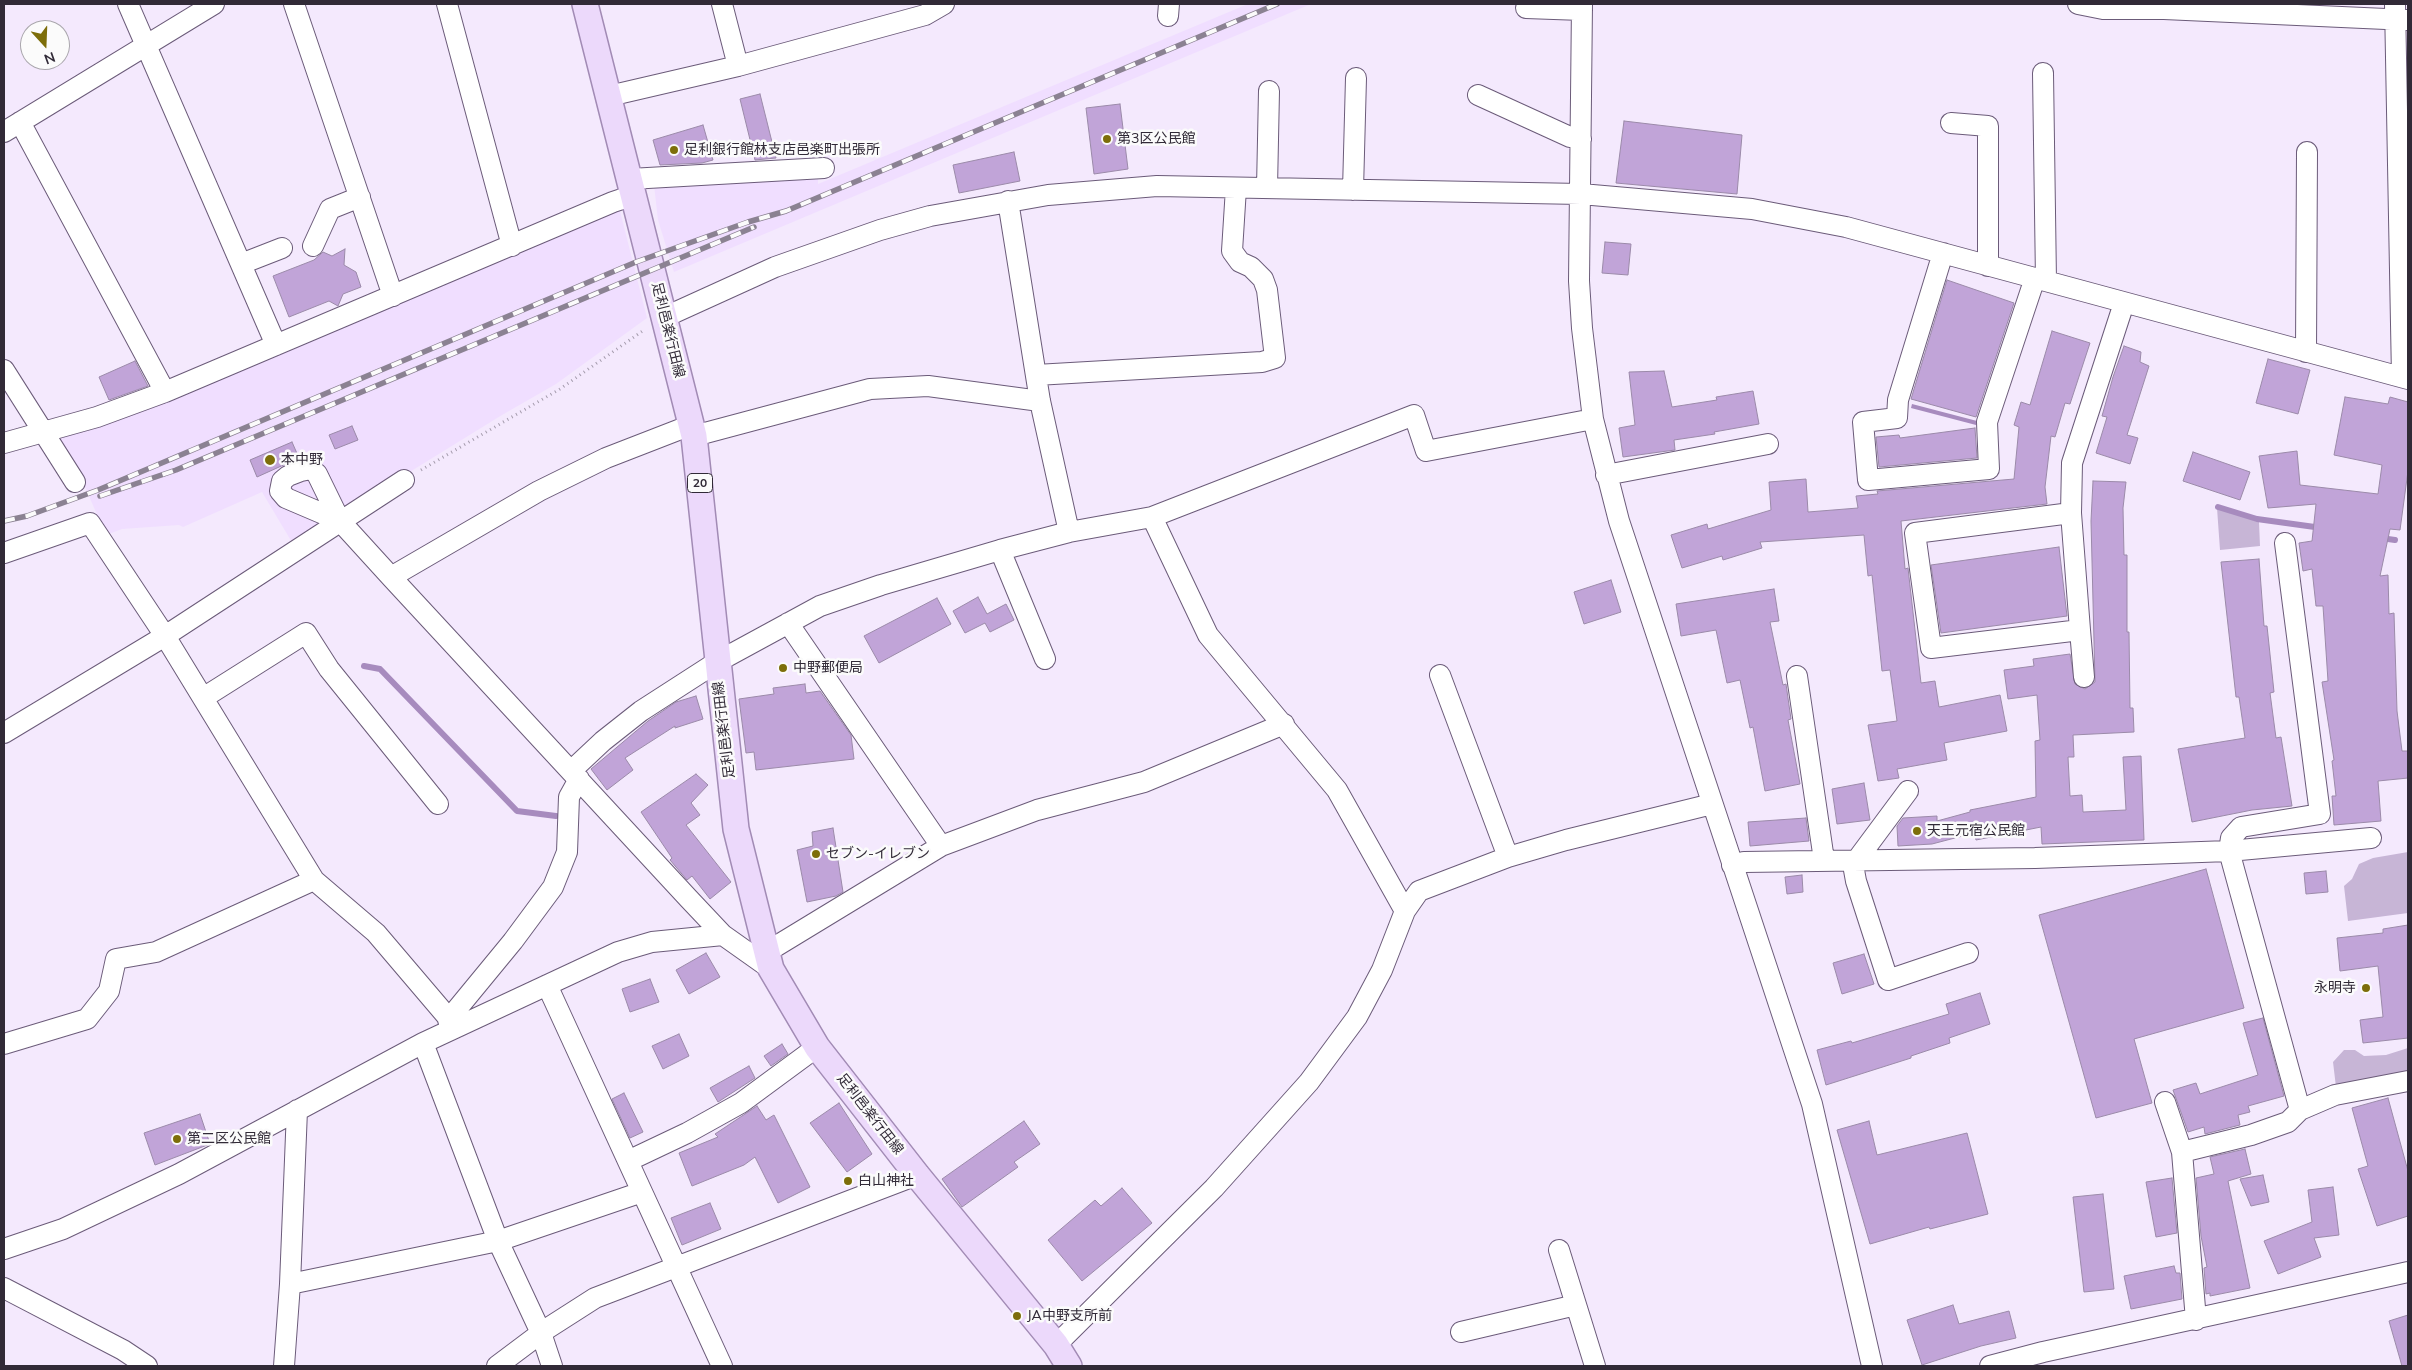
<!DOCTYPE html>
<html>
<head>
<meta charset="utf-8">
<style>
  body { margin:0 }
  #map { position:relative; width:2412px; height:1370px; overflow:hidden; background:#f4e9fd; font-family:Mulish,sans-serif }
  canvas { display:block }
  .frame { position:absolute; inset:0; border:5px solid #312a37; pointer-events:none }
  .north { position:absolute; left:20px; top:20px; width:50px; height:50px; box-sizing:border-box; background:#fbfbfb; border:1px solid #aaa7ad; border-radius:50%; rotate:160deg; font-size:14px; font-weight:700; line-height:20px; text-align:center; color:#312a37 }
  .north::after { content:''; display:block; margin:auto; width:18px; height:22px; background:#7d6e0a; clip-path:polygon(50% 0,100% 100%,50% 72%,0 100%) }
</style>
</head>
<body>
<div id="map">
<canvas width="2412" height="1370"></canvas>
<div class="frame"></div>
<div class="north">N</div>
</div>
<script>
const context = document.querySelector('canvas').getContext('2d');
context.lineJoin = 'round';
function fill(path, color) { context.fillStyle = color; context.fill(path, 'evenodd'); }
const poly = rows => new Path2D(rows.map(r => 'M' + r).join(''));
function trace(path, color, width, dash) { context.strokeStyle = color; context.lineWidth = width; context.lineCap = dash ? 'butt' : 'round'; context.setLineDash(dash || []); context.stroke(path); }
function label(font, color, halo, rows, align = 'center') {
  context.font = font + ' Mulish,"Noto Sans JP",sans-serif'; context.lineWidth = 5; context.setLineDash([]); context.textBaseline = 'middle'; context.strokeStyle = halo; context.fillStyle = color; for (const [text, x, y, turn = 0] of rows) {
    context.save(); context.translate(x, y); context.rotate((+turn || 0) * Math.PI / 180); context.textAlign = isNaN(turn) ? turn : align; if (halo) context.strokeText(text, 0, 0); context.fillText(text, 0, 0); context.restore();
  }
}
fill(poly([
  [1248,4,1311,4,674,272,658,220,654,185,818,174,818,184],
  [619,207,647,318,556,384,502,415,293,544,262,492,183,527,179,525,122,529,106,535,81,478,56,439]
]), '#f0deff');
fill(poly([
  [2217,508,2259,522,2260,546,2220,550],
  [2408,852,2408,913,2348,921,2344,886,2352,879,2359,864,2373,858],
  [2408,1048,2408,1072,2336,1087,2333,1062,2344,1050,2355,1050,2364,1056,2386,1055]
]), '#c7b5d6');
fill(poly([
  [1912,404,1977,421,1976,425,1911,408]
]), '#a78bbe');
trace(poly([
  [2218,507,2257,519,2322,528],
  [2381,538,2395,540],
  [364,666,380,669,517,811,556,816]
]), '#a78bbe', 6);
const building = poly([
  [760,94,776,158,755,160,740,99,760,94],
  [1120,104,1128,169,1094,174,1086,108,1120,104],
  [1624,121,1742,135,1737,194,1616,183,1624,121],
  [703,125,713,160,702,163,660,165,653,140,703,125],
  [1014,152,1020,181,959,193,953,165,1014,152],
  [1605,242,1631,244,1628,275,1602,273,1605,242],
  [345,249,344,265,356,272,361,287,343,294,338,306,329,301,289,317,273,276,314,260,323,252,332,256,345,249],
  [1947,280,2014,303,1976,417,1911,399,1947,280],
  [2052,331,2090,343,2070,404,2065,403,2055,437,2051,436,2045,487,2047,504,1901,521,1905,569,1908,568,1921,683,1935,681,1939,707,2000,695,2007,731,1944,743,1947,760,1897,769,1899,778,1878,781,1868,725,1897,721,1890,670,1882,671,1872,575,1868,576,1864,535,1760,542,1762,548,1723,560,1722,556,1682,568,1671,535,1707,524,1708,529,1771,510,1769,482,1806,479,1808,512,1858,508,1856,496,1878,494,1877,491,2014,479,2019,427,2014,425,2021,402,2030,405,2052,331],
  [2124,346,2141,352,2140,362,2149,366,2127,435,2138,438,2130,464,2096,453,2107,417,2102,416,2113,377,2124,346],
  [2268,359,2310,370,2298,414,2256,403,2268,359],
  [135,361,148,386,109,400,99,377,135,361],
  [1664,371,1672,407,1717,400,1716,397,1753,391,1759,424,1714,432,1715,434,1674,440,1675,450,1623,457,1619,428,1635,425,1629,372,1664,371],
  [2345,397,2388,404,2390,397,2408,402,2408,471,2400,530,2390,529,2380,576,2388,575,2389,614,2394,613,2397,711,2402,751,2408,751,2408,778,2378,781,2381,821,2334,825,2332,796,2336,796,2332,761,2334,760,2322,682,2328,681,2323,606,2316,606,2312,569,2303,571,2299,543,2312,541,2316,504,2268,508,2259,456,2297,451,2300,485,2378,494,2382,465,2334,455,2345,397],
  [352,426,358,440,335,449,329,435,352,426],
  [1975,428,1977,458,1879,467,1876,437,1899,435,1900,438,1975,428],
  [292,442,299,458,257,477,250,460,292,442],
  [2193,452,2250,472,2240,500,2183,481,2193,452],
  [2093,481,2126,482,2123,508,2124,555,2127,555,2127,632,2129,632,2130,708,2133,708,2134,732,2073,735,2074,757,2068,757,2070,796,2082,795,2083,812,2126,810,2123,757,2141,756,2144,840,2042,844,2041,827,1976,840,1974,833,1932,844,1898,846,1897,826,1903,818,1937,816,1937,821,1970,812,1970,810,2036,797,2035,741,2040,740,2037,695,2008,699,2004,670,2034,666,2033,659,2070,654,2075,684,2085,689,2095,682,2091,521,2093,481],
  [2059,547,2067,616,1941,633,1931,565,2059,547],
  [2259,559,2264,626,2267,626,2274,692,2270,693,2276,738,2281,737,2292,806,2252,810,2192,822,2178,749,2245,738,2239,697,2236,697,2221,562,2259,559],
  [1611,580,1621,612,1584,624,1574,592,1611,580],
  [1774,589,1779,621,1770,622,1783,685,1786,684,1791,719,1788,720,1800,784,1765,791,1753,727,1750,728,1740,680,1727,683,1716,630,1681,636,1676,604,1774,589],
  [978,597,987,614,1006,604,1014,620,990,632,985,623,965,633,953,611,978,597],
  [937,598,951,624,879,663,864,636,937,598],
  [805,684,806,693,820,691,851,735,854,759,756,770,754,752,746,753,739,699,774,694,773,688,805,684],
  [696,696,703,719,675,728,675,726,625,758,633,770,607,790,591,769,648,721,676,702,696,696],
  [696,774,708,785,691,803,700,815,686,825,731,882,710,899,692,876,687,880,670,860,672,858,641,812,696,774],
  [1864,783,1870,820,1837,824,1832,789,1864,783],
  [1806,818,1809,841,1750,846,1748,822,1806,818],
  [833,828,843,892,836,896,807,902,797,850,813,846,812,832,833,828],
  [2206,869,2244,1008,2134,1039,2152,1103,2096,1118,2039,915,2206,869],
  [2326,871,2328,892,2306,894,2304,873,2326,871],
  [1802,875,1803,892,1787,894,1785,877,1802,875],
  [2408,925,2408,1038,2363,1043,2360,1020,2383,1017,2378,966,2340,971,2337,938,2383,933,2383,929,2408,925],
  [706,953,720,977,689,994,676,970,706,953],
  [1864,954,1874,984,1842,994,1833,963,1864,954],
  [650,979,659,1002,630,1012,622,989,650,979],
  [1980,993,1990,1024,1949,1038,1950,1043,1911,1056,1911,1058,1826,1085,1817,1050,1851,1041,1852,1043,1949,1014,1946,1004,1980,993],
  [2263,1018,2284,1096,2248,1106,2250,1112,2238,1115,2240,1125,2205,1134,2204,1127,2188,1132,2173,1090,2196,1083,2200,1094,2258,1075,2243,1023,2263,1018],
  [679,1034,689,1056,663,1069,652,1046,679,1034],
  [782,1044,788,1054,771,1066,764,1056,782,1044],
  [749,1066,755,1078,718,1102,710,1088,749,1066],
  [624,1093,643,1132,630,1138,612,1099,624,1093],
  [2388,1098,2408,1171,2408,1216,2377,1226,2358,1169,2368,1166,2352,1108,2388,1098],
  [839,1103,872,1154,847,1172,810,1123,839,1103],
  [757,1106,766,1120,774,1115,810,1187,778,1203,755,1157,744,1165,692,1186,679,1153,718,1137,715,1134,757,1106],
  [200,1114,210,1144,155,1165,144,1133,200,1114],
  [1024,1121,1040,1144,1014,1162,1018,1167,962,1207,942,1179,1024,1121],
  [1869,1121,1877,1155,1967,1133,1988,1214,1930,1229,1929,1227,1870,1244,1837,1130,1869,1121],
  [2245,1149,2251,1174,2228,1181,2250,1288,2210,1296,2210,1293,2206,1294,2204,1268,2207,1267,2201,1236,2196,1178,2214,1174,2210,1157,2245,1149],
  [2263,1175,2269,1202,2251,1206,2240,1179,2263,1175],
  [2172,1178,2177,1233,2156,1237,2146,1182,2172,1178],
  [2333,1187,2339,1235,2314,1238,2321,1257,2278,1274,2264,1241,2312,1222,2308,1190,2333,1187],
  [1122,1188,1152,1223,1082,1281,1048,1240,1095,1200,1101,1206,1122,1188],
  [2103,1194,2114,1289,2084,1292,2073,1197,2103,1194],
  [710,1203,721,1229,682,1245,671,1218,710,1203],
  [2174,1266,2176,1273,2180,1273,2182,1299,2131,1309,2124,1276,2174,1266],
  [1953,1305,1959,1324,2009,1311,2016,1338,1981,1346,1922,1365,1907,1320,1953,1305],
  [2408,1315,2408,1366,2402,1366,2389,1321,2408,1315]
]);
fill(building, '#c1a4d8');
trace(building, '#9b8aa9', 1);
const minor = poly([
  [128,4,276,345],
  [294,4,393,296],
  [447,4,512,246],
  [722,4,738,66],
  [1582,4,1579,281,1582,328,1593,419,1619,521,1812,1104,1872,1366],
  [2078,4,2103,9,2164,9,2408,20],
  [2395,4,2402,377],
  [1526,8,1582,10],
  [1168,16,1169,4],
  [2043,73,2046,281],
  [1478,95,1570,137,1581,139],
  [609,96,738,66,925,15,944,4],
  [20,122,165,392],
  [1951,123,1988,126,1988,266],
  [4,132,214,4],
  [630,179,824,168],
  [1267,188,1269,91],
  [1353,190,1356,78],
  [1008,201,1040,401,1069,532],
  [313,246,330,209,360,197],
  [1943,253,1898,400,1897,418,1863,422,1868,480,1989,469,1987,422,2035,278],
  [241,264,282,248],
  [665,317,775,267,880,230,930,216,1048,195,1157,186,1581,194,1752,209,1846,227,2408,379],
  [2306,352,2307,152],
  [4,370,75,482],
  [1036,375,1262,362,1275,358,1267,290,1263,279,1251,267,1240,262,1232,251,1236,188],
  [694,436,870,389,928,386,1040,401],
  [4,443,97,417,165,392,613,202,634,195],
  [1606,475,1768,444],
  [2071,513,1915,533,1931,648,2080,630,2071,513,2072,463,2124,303],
  [1152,517,1208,635,1337,790,1405,911],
  [340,521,286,498,280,491,282,481,288,476,301,471,311,469,317,474,340,521,391,577,689,899,723,935,771,969],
  [2285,543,2320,814,2241,827,2231,838,2229,851,2300,1110],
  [1000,550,1045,659],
  [4,553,90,523,165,636,314,880,376,933,456,1027],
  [391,577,539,491,606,458,691,425],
  [788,623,941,846],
  [2080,630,2084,677],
  [1440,675,1508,857],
  [1797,676,1824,860],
  [203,698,306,633,329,669,438,804],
  [4,733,165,636,404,480],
  [571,771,603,741,641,711,717,662,820,606,881,585,1000,550,1069,532,1152,517,1414,415,1426,451,1593,419],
  [1908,791,1856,861,1854,870,1856,881,1888,980,1968,953],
  [1732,865,1744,862,2035,858,2229,851,2371,838],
  [765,953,941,846,1037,810,1144,782,1284,724],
  [547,985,722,1366],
  [448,1020,513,941,553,887,567,852,569,797,579,779],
  [423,1043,498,1241,541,1333,552,1366],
  [4,1044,87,1019,109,991,116,959,156,952,314,880],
  [2165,1102,2182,1152,2196,1320],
  [2182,1152,2251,1135,2288,1122,2300,1110,2335,1095,2408,1081],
  [628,1161,687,1133,741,1103,817,1047],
  [4,1249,63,1229,179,1174,423,1043,618,952,652,942,723,935],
  [1559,1250,1595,1366],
  [290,1284,498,1241,642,1192],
  [4,1288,123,1350,147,1366],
  [1461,1332,1576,1305],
  [1056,1345,1214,1188,1309,1082,1357,1017,1382,970,1405,911,1419,891,1508,857,1566,840,1712,804],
  [284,1366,290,1284,297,1110],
  [497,1366,545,1330,595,1298,917,1175],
  [1990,1366,2043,1352,2408,1272]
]);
const major = poly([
  [585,4,694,436,736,829,771,969,817,1047,917,1175,1056,1345,1069,1366]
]);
trace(minor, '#6b5b79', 22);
trace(major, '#a28bb5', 28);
trace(poly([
  [421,470,560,389,644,330]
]), '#a59cad', 3, [1, 4]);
trace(minor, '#fff', 20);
trace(major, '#ecd9fb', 25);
const rail = poly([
  [100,496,176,470,754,227],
  [4,521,27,516,98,490,636,262,748,222,786,211,1277,4]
]);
trace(rail, '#8b8292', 5.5);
trace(rail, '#fbfbfb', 4, [11]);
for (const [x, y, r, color] of [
  [1107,139,5,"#7d6e0a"],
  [674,150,5,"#7d6e0a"],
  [270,460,6,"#7d6e0a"],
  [783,668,5,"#7d6e0a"],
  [1917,831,5,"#7d6e0a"],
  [816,854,5,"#7d6e0a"],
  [2366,988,5,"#7d6e0a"],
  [177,1139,5,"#7d6e0a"],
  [848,1181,5,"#7d6e0a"],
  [1017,1316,5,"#7d6e0a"]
]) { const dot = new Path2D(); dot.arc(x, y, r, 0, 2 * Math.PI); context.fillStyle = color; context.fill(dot); trace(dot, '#fbfbfb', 2); }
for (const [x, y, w] of [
  [700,483,25]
]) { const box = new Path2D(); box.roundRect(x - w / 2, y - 9.5, w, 19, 4); context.fillStyle = '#fbfbfb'; context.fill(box); trace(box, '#312a37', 1); }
label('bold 12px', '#312a37', null, [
  ["20",700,483]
]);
label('14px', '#312a37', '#fbfbfb', [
  ["第3区公民館",1117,139],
  ["足利銀行館林支店邑楽町出張所",684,150],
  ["本中野",281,460],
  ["中野郵便局",793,668],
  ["天王元宿公民館",1927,831],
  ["セブン-イレブン",826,854],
  ["永明寺",2356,988,"right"],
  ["第二区公民館",187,1139],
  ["白山神社",858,1181],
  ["JA中野支所前",1027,1316]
], 'left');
label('14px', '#312a37', '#fbfbfb', [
  ["足利邑楽行田線",668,330,76],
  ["足利邑楽行田線",724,730,-97],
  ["足利邑楽行田線",870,1114,52]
]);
</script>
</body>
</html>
